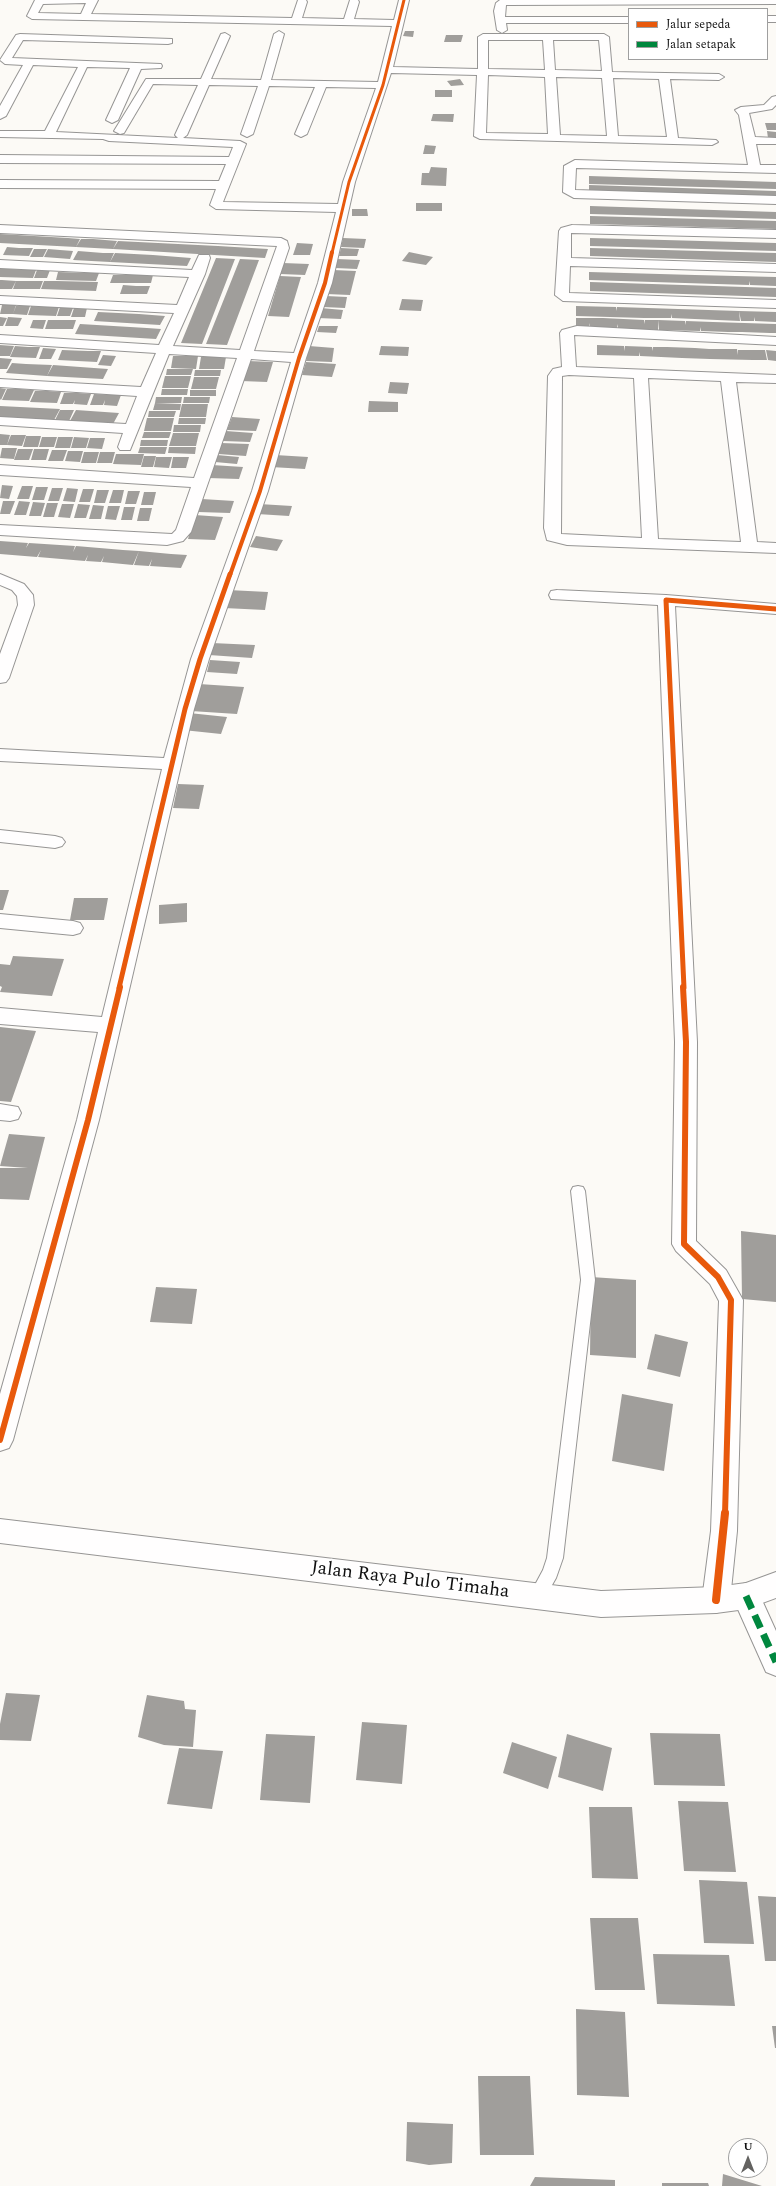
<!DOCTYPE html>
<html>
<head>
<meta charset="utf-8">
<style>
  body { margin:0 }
  #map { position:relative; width:776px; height:2186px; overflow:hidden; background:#fcfaf6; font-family:Spectral,serif }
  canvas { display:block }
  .legend { position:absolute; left:628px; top:8px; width:140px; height:52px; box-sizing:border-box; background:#fff; border:1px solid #9f9f9f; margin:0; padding:5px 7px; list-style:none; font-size:12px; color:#101010 }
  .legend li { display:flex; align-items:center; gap:8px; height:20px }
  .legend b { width:20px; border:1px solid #9f9f9f }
  .north { position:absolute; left:728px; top:2138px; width:40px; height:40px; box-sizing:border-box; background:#fff; border:1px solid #9f9f9f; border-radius:50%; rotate:0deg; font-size:11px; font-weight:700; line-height:16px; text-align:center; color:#101010 }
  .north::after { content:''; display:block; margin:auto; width:14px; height:18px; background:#636260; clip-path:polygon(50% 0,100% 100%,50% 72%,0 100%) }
</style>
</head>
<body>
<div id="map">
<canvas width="776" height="2186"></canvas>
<ul class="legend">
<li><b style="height:5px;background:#e8590c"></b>Jalur sepeda</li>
<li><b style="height:5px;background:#00873e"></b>Jalan setapak</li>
</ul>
<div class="north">U</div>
</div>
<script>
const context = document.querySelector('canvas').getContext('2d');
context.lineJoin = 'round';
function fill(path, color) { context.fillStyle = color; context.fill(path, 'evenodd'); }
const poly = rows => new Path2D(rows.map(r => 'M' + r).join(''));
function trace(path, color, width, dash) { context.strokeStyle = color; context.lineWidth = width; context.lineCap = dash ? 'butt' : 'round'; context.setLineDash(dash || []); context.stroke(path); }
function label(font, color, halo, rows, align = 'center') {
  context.font = font + ' Spectral,serif'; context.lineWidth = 4; context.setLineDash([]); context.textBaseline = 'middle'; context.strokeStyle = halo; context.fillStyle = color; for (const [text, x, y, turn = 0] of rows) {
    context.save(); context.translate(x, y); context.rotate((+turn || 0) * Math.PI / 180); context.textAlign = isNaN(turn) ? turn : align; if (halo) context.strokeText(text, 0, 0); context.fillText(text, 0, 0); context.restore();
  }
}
fill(poly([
  [405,31,414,31,413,37,403,36],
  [446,35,463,35,461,42,444,42],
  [460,79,464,85,451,86,447,81],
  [435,90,452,90,452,97,435,97],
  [433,114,454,114,453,122,431,121],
  [765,123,776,123,776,130,767,130],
  [767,131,776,132,776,138,768,138],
  [425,145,436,146,434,154,423,154],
  [431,167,447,168,446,186,421,185,422,173,429,173],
  [589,176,776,182,776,189,589,184],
  [589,185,776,191,776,198,589,193],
  [416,203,442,203,442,211,416,211],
  [590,206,776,212,776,219,590,214],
  [352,209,367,209,368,216,352,216],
  [590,216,776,221,776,229,590,224],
  [0,234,68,238,80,239,76,247,0,243],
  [343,238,366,239,364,248,341,247],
  [590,238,776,243,776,251,590,246],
  [81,239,93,239,117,241,113,249,76,247],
  [118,241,218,246,268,249,265,258,113,249],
  [297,243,313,244,310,255,293,255],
  [7,247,19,248,33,248,29,256,3,255],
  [341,248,359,249,357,256,339,256],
  [590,248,776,253,776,262,590,256],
  [34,249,47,249,43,257,30,257],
  [48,249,60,250,73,251,70,259,44,257],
  [78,251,103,253,114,253,110,262,73,260],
  [409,252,433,257,426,265,402,261],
  [115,253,153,255,191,258,187,266,110,262],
  [216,258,235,259,202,344,181,343],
  [240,259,259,260,227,345,206,344],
  [337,259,360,260,357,269,335,268],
  [283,263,309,264,305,275,280,274],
  [0,269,9,269,36,270,33,278,0,277],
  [37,270,50,270,47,278,34,278],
  [333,270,356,271,350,295,326,294],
  [58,272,86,273,99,273,96,281,56,280],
  [589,272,695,275,695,279,695,275,776,277,776,286,750,285,749,281,749,285,589,280],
  [113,275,153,275,151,283,110,283],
  [280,276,301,277,289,317,268,316],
  [0,280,2,280,16,281,12,289,0,289],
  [16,281,43,281,40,289,13,289],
  [44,281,57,281,98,282,96,291,41,289],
  [590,282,776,288,776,297,590,291],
  [123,285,136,286,150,286,147,294,120,294],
  [326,296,347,297,345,308,323,307],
  [402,299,423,300,421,311,399,310],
  [2,305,16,305,13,314,0,314],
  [16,306,30,306,27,315,13,314],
  [31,306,44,307,59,307,56,316,28,315],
  [576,306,616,307,616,311,617,307,739,311,740,321,672,318,671,314,671,318,644,318,644,313,644,318,576,316],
  [60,307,73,308,70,316,57,316],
  [74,308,87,308,85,317,71,317],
  [321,308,343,310,341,319,318,318],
  [739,311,776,312,776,322,755,321,754,317,754,321,741,321],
  [98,312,139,314,165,316,160,325,94,321],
  [0,317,7,318,3,326,0,326],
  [8,317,22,318,18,326,5,326],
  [576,318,603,318,603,323,603,318,644,320,644,324,645,320,658,320,658,330,631,329,631,324,631,329,618,328,617,324,617,328,590,328,590,323,589,328,576,327],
  [33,320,46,320,43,329,30,328],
  [48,320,76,320,73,329,45,329],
  [658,320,685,321,686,325,686,321,713,322,713,326,713,322,776,324,776,333,770,333,769,328,770,333,742,332,742,328,742,332,728,332,728,327,728,332,701,331,700,327,700,331,659,330],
  [80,324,147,328,161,329,156,339,75,334],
  [319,326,338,326,336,333,317,332],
  [0,345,14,346,10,356,0,356],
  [597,345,624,346,625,351,625,346,652,347,653,351,653,347,667,347,667,352,667,347,695,348,695,353,695,348,709,349,710,359,682,358,682,353,682,358,640,356,639,352,639,356,597,355],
  [15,346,28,347,40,347,36,358,10,357],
  [309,346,334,348,332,362,306,361],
  [381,346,409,347,408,356,379,355],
  [43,348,56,349,51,359,39,359],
  [709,349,737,349,738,355,738,350,765,350,767,360,753,360,752,355,753,360,710,359],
  [62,350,88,351,101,351,97,362,58,360],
  [766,350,776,351,776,361,768,360],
  [103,355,116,356,111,366,98,365],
  [173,356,198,356,196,369,171,368],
  [201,357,226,357,224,369,199,369],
  [0,358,12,359,7,369,0,369],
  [248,361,273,362,267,382,241,381],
  [306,362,336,364,332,377,302,375],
  [12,363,26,364,52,365,47,376,6,373],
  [53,365,94,368,108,369,103,379,47,376],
  [167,369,193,369,191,375,166,375],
  [195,370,221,370,220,376,194,376],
  [165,376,191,376,188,388,162,388],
  [194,377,219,377,216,389,191,389],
  [390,382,409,383,407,394,388,393],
  [0,388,6,389,1,400,0,399],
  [7,389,20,389,34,390,29,401,2,400],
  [162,389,188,389,187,395,161,395],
  [190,390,216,390,216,396,190,396],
  [35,391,48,391,61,392,57,403,30,402],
  [64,393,78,393,91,394,87,405,74,404,75,400,73,404,60,404],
  [94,394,121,395,117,406,104,405,105,400,103,405,90,405],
  [156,397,182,397,181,403,155,403],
  [184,397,210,397,209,403,183,403],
  [369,401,398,402,398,412,368,412],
  [155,403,181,404,180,410,153,410],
  [182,404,208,404,206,417,179,417],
  [0,406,60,409,54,420,0,417],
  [60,410,74,410,69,421,55,420],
  [76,410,119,413,113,424,70,421],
  [149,411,176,411,174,417,148,417],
  [232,417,260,419,256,431,227,430],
  [147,418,174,418,171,431,144,431],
  [179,418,206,418,205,424,178,424],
  [174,425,201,425,200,432,173,432],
  [226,431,253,433,250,442,223,441],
  [144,432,171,432,169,438,142,438],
  [173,433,199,433,196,446,169,446],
  [0,434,10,435,7,445,0,445],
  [11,435,26,435,22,446,7,445],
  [26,436,41,436,38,447,23,447],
  [42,437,57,437,54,447,39,447],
  [58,437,73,437,70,448,55,448],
  [74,437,89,438,86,448,71,448],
  [90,438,105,438,102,449,87,448],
  [141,440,168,440,167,446,140,446],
  [221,443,249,444,246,456,218,454],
  [140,447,167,447,165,454,138,453],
  [169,447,196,447,195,454,168,453],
  [2,448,17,448,14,459,0,458],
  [18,449,33,449,29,460,14,460],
  [34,449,49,449,46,460,31,460],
  [52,450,67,450,63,461,48,461],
  [68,451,83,451,80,462,65,461],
  [84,452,99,452,96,463,81,463],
  [100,452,115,452,112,463,97,463],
  [116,454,144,454,141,465,113,464],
  [217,455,239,457,237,464,215,462],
  [275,455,308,457,305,469,271,467],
  [144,456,156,456,153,467,141,467],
  [156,457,172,457,169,468,154,467],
  [173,457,189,457,186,468,171,468],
  [212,465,243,467,239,479,208,478],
  [2,485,13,486,9,499,0,498],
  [22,486,33,486,29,499,17,499],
  [36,487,48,487,44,500,32,500],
  [52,488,63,488,59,501,48,501],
  [67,488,78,489,75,502,63,501],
  [83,489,94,489,90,502,79,502],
  [97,490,109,490,105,503,94,503],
  [113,490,124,490,121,503,109,503],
  [128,491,140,491,136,504,125,504],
  [144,492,156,492,153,505,141,505],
  [202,499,234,501,230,513,198,512],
  [3,501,15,501,10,514,0,514],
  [19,501,30,502,26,515,14,515],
  [33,502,45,503,41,516,29,516],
  [47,503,58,503,54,517,43,517],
  [62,504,74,504,70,518,58,517],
  [78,504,90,505,86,518,74,518],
  [259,504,292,506,289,516,257,514],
  [93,505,104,506,101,519,89,519],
  [108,506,120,506,116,520,105,519],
  [124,507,135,507,132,520,121,520],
  [140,508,152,508,149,521,137,521],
  [195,515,223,517,215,540,188,539],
  [256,536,283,540,277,551,250,547],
  [0,541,28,543,26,548,29,543,75,546,73,552,76,546,123,550,121,557,123,550,139,551,133,565,102,562,104,556,101,562,86,561,88,555,85,561,38,557,41,550,37,557,0,554],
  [139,551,171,554,169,560,171,554,187,555,181,568,150,566,152,559,149,566,134,565],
  [228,590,268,592,265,610,224,608],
  [212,643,255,645,252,658,209,655],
  [210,660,240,662,237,674,207,672],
  [199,684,244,687,237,714,191,711],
  [189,713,227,717,221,734,183,730],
  [178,784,204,785,199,809,173,808],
  [0,890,9,890,3,910,0,910],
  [74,898,108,898,104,920,70,920],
  [187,903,187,922,159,924,159,905],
  [13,956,64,959,52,996,0,992,2,987,0,986,0,964,10,965],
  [0,1027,36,1031,11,1102,0,1101],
  [9,1134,45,1137,29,1200,0,1199,0,1168,28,1168,0,1166],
  [741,1231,776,1235,776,1302,742,1299],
  [591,1277,636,1280,636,1358,590,1355],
  [156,1287,197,1289,192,1324,150,1322],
  [655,1334,688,1342,680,1377,647,1369],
  [622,1394,673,1404,664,1471,612,1461],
  [6,1693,40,1695,31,1741,0,1740,0,1724],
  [147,1695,184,1701,185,1709,196,1710,193,1747,164,1745,138,1737],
  [362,1722,407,1725,402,1784,356,1780],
  [650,1733,720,1734,725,1786,654,1785],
  [266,1734,315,1736,310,1803,260,1800],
  [567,1734,612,1748,603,1791,558,1777],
  [512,1742,557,1757,548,1789,503,1773],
  [179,1748,223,1751,212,1809,167,1804],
  [678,1801,728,1802,736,1872,684,1871],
  [589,1807,632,1807,638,1879,592,1878],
  [699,1880,747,1882,754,1944,704,1943],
  [758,1896,776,1897,776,1961,765,1961],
  [590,1918,638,1918,645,1990,595,1990],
  [653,1954,729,1955,735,2006,657,2004],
  [576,2009,625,2012,629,2097,577,2095],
  [772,2026,776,2026,776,2048,775,2048],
  [478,2076,530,2076,534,2155,480,2155],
  [407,2122,453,2124,452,2163,429,2165,406,2161],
  [723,2174,762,2186,722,2186],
  [535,2177,615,2180,615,2186,530,2186],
  [662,2183,708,2183,709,2186,662,2186]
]), '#a09e9b');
const service = poly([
  [578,1186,583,1187,585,1191,595,1280,563,1558,556,1578,543,1601,537,1604,531,1601,529,1596,543,1570,547,1558,581,1280,571,1191,573,1187,578,1186]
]);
const minor = poly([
  [35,0,98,0,91,14,292,18,298,0,306,0,307,2,302,18,344,19,350,0,358,0,359,2,354,19,394,20,399,0,409,0,393,67,478,69,478,37,483,34,604,34,609,37,612,72,719,74,724,77,719,80,670,79,678,138,716,140,718,142,712,145,480,139,474,136,477,75,391,73,355,182,332,283,306,358,268,491,209,659,194,709,99,1120,13,1440,9,1448,0,1451,0,1394,77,1120,98,1032,0,1024,0,1008,102,1017,162,769,0,761,0,749,164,758,191,659,252,491,291,362,251,359,191,532,183,541,167,545,0,535,0,525,172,534,176,530,191,487,0,475,0,465,194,478,237,358,169,354,130,450,120,450,118,447,123,433,0,425,0,417,126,424,137,396,0,387,0,379,141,387,156,353,0,343,0,335,159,345,174,313,0,304,0,296,177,305,189,277,0,268,0,260,192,270,199,255,209,255,210,258,205,274,173,346,240,350,277,246,0,233,0,225,281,238,287,241,289,248,254,351,294,353,318,283,336,212,216,209,210,205,216,189,0,188,0,180,219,181,226,164,0,163,0,155,229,157,233,147,109,141,103,139,0,137,0,131,45,131,78,67,33,65,6,116,0,119,0,106,23,65,5,64,0,60,16,35,20,34,172,39,172,43,168,44,23,40,12,58,161,64,162,66,161,68,141,69,118,120,112,123,106,120,130,68,87,67,56,132,178,138,175,135,198,85,153,84,124,133,120,134,114,131,146,79,201,79,221,34,225,33,230,36,211,79,261,80,274,34,279,31,284,34,271,80,378,82,392,26,32,19,27,16,35,0],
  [86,3,81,14,38,13,43,4,86,3],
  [488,40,543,40,545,70,488,69,488,40],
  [553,40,599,40,602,71,555,70,553,40],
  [488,75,545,77,548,134,486,133,488,75],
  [556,77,602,78,607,136,560,135,556,77],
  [613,78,659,79,667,137,618,136,613,78],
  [209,85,258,86,241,134,247,137,253,134,269,86,315,87,295,134,301,137,307,134,326,87,376,88,343,182,338,204,223,202,246,144,240,141,183,138,187,135,209,85],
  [500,0,776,0,776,4,506,5,505,17,629,17,629,23,506,23,507,30,502,33,497,30,494,11,496,3,500,0],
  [767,16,776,16,776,22,767,22,767,16],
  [776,96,776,105,772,109,749,113,755,137,776,138,776,144,756,144,760,165,776,165,776,173,576,168,575,190,776,196,776,204,574,198,563,192,564,166,575,160,748,165,739,115,735,110,741,107,764,105,772,97,776,96],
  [572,225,776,230,776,238,571,233,571,258,776,264,776,272,570,266,569,293,776,300,776,308,563,301,555,295,559,231,561,228,572,225],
  [577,326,776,337,776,345,574,335,576,367,776,375,776,383,736,382,757,542,776,543,776,553,567,545,547,540,544,528,548,376,553,369,562,367,560,333,562,330,577,326],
  [569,375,634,378,642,538,561,534,562,376,569,375],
  [648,378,721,381,741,542,658,539,648,378],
  [0,574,24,584,33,595,34,605,9,678,6,682,0,683,0,654,18,605,17,596,12,590,0,585,0,574],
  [557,590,666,595,776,604,776,614,675,606,697,1042,696,1241,726,1270,743,1300,737,1531,730,1600,726,1609,716,1613,706,1609,702,1600,711,1531,719,1301,710,1284,676,1251,672,1244,675,1042,658,605,551,599,549,595,551,591,557,590],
  [0,830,55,836,62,838,65,842,62,846,55,848,0,842,0,830],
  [0,914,73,921,80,923,83,928,80,933,73,935,0,928,0,914],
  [0,1104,18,1107,21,1113,18,1119,10,1121,0,1120,0,1104],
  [746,1583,756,1587,776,1631,776,1676,766,1672,732,1596,736,1587,746,1583]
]);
const tertiary = poly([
  [0,1519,601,1591,716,1587,746,1583,776,1572,776,1598,746,1609,716,1613,601,1617,0,1543,0,1519]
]);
trace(service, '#969594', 2);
trace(minor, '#969594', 2);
trace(tertiary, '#969594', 2);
fill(service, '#fffefe');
fill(minor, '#fffefe');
fill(tertiary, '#fffefe');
trace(poly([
  [746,1596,776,1662]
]), '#00873e', 7, [14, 7]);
trace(poly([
  [332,253,349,182,383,85,404,0]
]), '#e8590c', 3);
trace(poly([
  [230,575,260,491,299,358,325,283,332,252]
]), '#e8590c', 4);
trace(poly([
  [119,988,185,709,200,659,230,574],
  [684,988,666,600,776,609]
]), '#e8590c', 5);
trace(poly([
  [683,987,686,1042,684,1244,718,1277,731,1300,725,1514],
  [0,1440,88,1120,120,987]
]), '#e8590c', 6);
trace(poly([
  [716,1600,725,1513]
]), '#e8590c', 8);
label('19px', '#101010', '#fff', [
  ["Jalan Raya Pulo Timaha",410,1581,7]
]);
</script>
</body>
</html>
